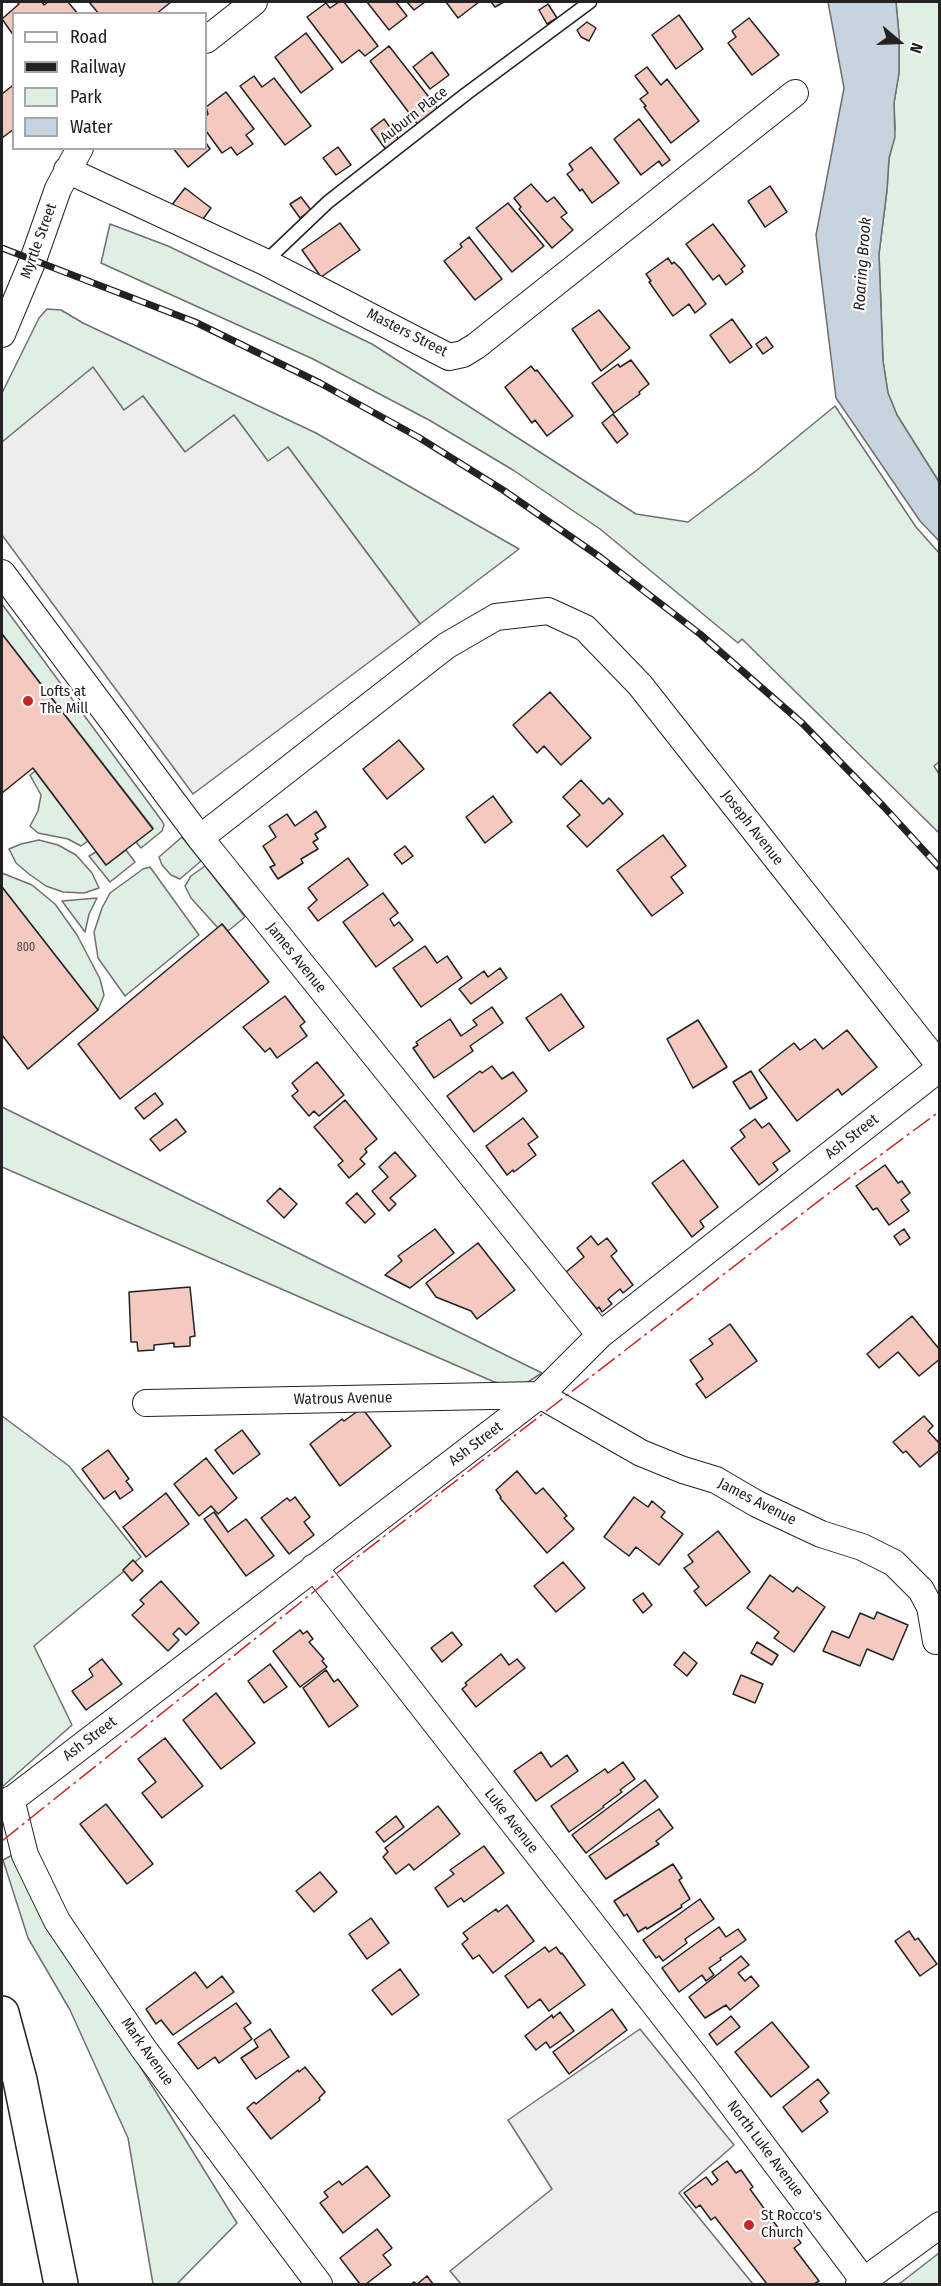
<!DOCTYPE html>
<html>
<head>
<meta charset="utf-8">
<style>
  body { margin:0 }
  #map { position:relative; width:941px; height:2286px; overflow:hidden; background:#fff; font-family:"Fira Sans Condensed",sans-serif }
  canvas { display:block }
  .frame { position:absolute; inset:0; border:3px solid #222; pointer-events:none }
  .legend { position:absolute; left:12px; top:12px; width:195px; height:138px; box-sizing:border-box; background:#fff; border:2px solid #a7a7a7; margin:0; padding:8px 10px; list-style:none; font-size:18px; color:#222 }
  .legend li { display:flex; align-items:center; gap:12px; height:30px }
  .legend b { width:30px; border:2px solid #a7a7a7 }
  .north { position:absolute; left:869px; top:12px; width:60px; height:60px; -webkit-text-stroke:4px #fff; paint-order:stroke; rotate:109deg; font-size:16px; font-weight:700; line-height:24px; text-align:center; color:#222 }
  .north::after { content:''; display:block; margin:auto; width:21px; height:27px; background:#222; clip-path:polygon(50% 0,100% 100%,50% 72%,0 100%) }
</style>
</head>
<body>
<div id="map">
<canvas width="941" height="2286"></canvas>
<div class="frame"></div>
<ul class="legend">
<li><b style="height:8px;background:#fff"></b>Road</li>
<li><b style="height:8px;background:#222"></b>Railway</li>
<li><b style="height:16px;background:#e0efe3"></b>Park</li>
<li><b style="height:16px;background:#c7d3dd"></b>Water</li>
</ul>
<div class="north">N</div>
</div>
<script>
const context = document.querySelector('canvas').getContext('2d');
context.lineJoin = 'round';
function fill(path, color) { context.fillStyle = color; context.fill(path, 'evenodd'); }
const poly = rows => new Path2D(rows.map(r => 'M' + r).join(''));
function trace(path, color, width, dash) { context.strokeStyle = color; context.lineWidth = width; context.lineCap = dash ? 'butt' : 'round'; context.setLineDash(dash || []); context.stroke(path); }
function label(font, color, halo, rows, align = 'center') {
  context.font = font + ' "Fira Sans Condensed",sans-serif'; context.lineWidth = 4.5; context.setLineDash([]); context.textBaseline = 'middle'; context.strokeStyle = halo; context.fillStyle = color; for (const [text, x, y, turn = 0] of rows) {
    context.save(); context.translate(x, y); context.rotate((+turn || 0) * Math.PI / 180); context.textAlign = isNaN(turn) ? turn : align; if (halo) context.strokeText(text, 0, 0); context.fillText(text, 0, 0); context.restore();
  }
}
const green = poly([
  [896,2,939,2,939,482,897,415,888,393,883,361,879,254,887,190,889,159,895,129,894,103,899,73,899,35,896,2],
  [110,224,168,246,372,344,636,514,688,522,757,470,835,406,916,527,939,553,940,761,934,766,939,774,939,833,742,639,738,643,600,529,513,470,429,420,313,359,101,263,110,224],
  [47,309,61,310,83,323,316,433,519,549,420,624,288,447,268,462,234,415,185,452,143,396,124,410,2,442,2,393,39,318,47,309],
  [2,604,162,821,164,825,162,831,141,848,136,842,153,828,2,634,2,604],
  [35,771,88,841,81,846,68,839,38,833,30,826,38,811,41,795,30,775,35,771],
  [182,837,201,861,180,879,171,875,162,865,159,857,182,837],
  [39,840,58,845,76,855,92,873,99,888,84,893,63,892,46,886,29,874,16,863,9,849,21,844,39,840],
  [126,850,135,862,110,882,89,856,96,852,106,865,126,850],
  [205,866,245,917,228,931,222,924,218,928,191,898,185,886,191,876,205,866],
  [150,867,199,935,125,996,98,958,94,932,102,908,110,893,143,869,150,867],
  [2,873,32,885,55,904,77,935,100,979,104,995,98,1010,2,887,2,873],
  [97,898,89,914,85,932,62,901,97,898],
  [2,1107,542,1373,517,1389,492,1381,2,1167,2,1107],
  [2,1416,69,1466,141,1557,34,1646,72,1725,2,1787,2,1416],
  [18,1852,55,1929,237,2223,177,2284,153,2284,128,2138,70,2010,28,1938,3,1860,18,1852],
  [939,2253,939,2284,899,2284,939,2253]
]);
fill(green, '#e0efe3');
trace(green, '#6f6f6f', 1.5);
const parking = poly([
  [93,367,124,410,143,396,185,452,234,415,268,461,288,447,420,624,193,794,2,535,2,442,93,367],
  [640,2029,734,2145,679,2193,753,2284,461,2284,450,2271,552,2189,508,2120,640,2029]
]);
fill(parking, '#ededed');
trace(parking, '#6f6f6f', 1.5);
const water = poly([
  [828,2,896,2,899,35,899,73,894,103,895,137,889,158,887,190,879,254,883,361,888,393,897,415,939,482,939,541,920,521,836,398,816,235,844,88,828,2]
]);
fill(water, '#c7d3dd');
trace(water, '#6f6f6f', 1.5);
const building = poly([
  [17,2,42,2,44,5,48,2,68,2,78,14,14,14,14,36,2,19,19,4,17,2],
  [89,2,171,2,156,14,99,14,89,2],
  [339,2,344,2,378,46,365,56,359,50,342,63,307,17,326,3,330,8,339,2],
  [367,2,396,2,407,16,389,30,367,2],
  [407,2,425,2,414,10,407,2],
  [446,2,479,2,458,18,446,2],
  [491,2,504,2,495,7,491,2],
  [548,4,557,18,547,24,539,10,548,4],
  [679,15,703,49,676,69,652,35,679,15],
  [749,18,779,55,752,75,728,43,736,37,732,31,749,18],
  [587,22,596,28,589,41,581,37,577,30,587,22],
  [306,33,333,69,301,93,275,57,306,33],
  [389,46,439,110,419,126,370,61,389,46],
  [432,52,449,75,430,89,413,67,432,52],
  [647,67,661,85,667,79,699,121,671,143,644,107,646,106,640,99,648,93,635,76,647,67],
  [254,76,262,87,274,78,311,126,285,145,240,86,254,76],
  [12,86,14,89,14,129,2,138,2,94,12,86],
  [226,92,254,129,246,135,253,144,237,155,231,147,222,153,206,131,206,116,208,114,206,107,226,92],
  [384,119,400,141,387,151,371,129,384,119],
  [639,119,670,160,662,166,659,161,641,175,614,139,639,119],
  [206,143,210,149,188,167,173,148,206,148,206,143],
  [338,147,351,165,336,175,323,158,338,147],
  [591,147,619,183,592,203,582,189,580,191,567,174,573,170,569,164,591,147],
  [531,184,547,202,554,197,567,213,561,217,573,230,552,248,519,209,521,207,514,198,531,184],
  [770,186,787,212,765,227,748,201,770,186],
  [185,188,211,208,198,226,171,206,185,188],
  [301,197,311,210,300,218,290,204,301,197],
  [508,203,544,246,512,272,476,228,508,203],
  [340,223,360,250,321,277,302,250,340,223],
  [713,224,745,266,741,269,743,272,726,285,719,275,713,280,686,244,713,224],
  [469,237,502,279,475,300,444,261,462,247,460,244,469,237],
  [668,258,672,264,674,262,681,269,706,304,695,313,689,304,673,316,649,282,651,281,646,274,668,258],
  [599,310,630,348,601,371,572,329,599,310],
  [732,319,752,347,730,363,710,335,732,319],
  [766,337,773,347,763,354,756,344,766,337],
  [631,360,649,384,639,392,640,394,614,413,592,383,618,364,620,367,631,360],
  [531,366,535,371,537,370,573,416,547,436,535,420,532,423,505,387,531,366],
  [613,414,628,434,617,443,602,423,613,414],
  [2,634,153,829,106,865,33,768,2,793,2,634],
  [550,692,591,738,561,765,544,746,537,753,513,725,550,692],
  [399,740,424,769,387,799,363,769,399,740],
  [581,780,603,804,609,798,623,814,587,847,567,826,580,815,563,797,581,780],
  [493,796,512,822,485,843,466,817,493,796],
  [316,811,326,827,315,834,318,839,313,842,318,849,301,859,303,863,278,879,270,867,275,865,263,846,276,837,269,826,287,814,295,826,316,811],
  [663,835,686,866,671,877,683,893,652,916,617,870,663,835],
  [405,846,413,856,402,864,394,854,405,846],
  [348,858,368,885,318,921,308,908,317,900,308,888,348,858],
  [2,887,98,1010,28,1069,2,1035,2,887],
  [383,893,398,913,390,919,394,926,399,922,413,940,376,967,343,922,383,893],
  [222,924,269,982,120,1099,78,1044,222,924],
  [425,946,437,963,447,956,462,978,421,1007,393,968,425,946],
  [500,968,507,978,471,1004,459,989,484,971,488,977,500,968],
  [561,994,584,1027,549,1051,526,1018,561,994],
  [285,996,305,1022,300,1026,307,1036,277,1058,270,1048,265,1052,243,1027,285,996],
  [492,1007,503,1023,470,1046,473,1051,434,1078,413,1048,418,1045,416,1042,450,1019,461,1036,477,1025,473,1020,492,1007],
  [698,1020,727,1067,693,1088,667,1039,698,1020],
  [847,1030,877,1067,842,1095,838,1089,797,1121,759,1070,794,1043,800,1050,815,1039,823,1049,847,1030],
  [317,1062,344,1095,319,1116,314,1111,309,1116,292,1096,298,1091,292,1083,317,1062],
  [492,1066,502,1079,513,1072,527,1091,474,1132,447,1096,480,1071,482,1073,492,1066],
  [751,1071,767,1098,750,1109,733,1082,751,1071],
  [155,1093,163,1104,144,1119,135,1108,155,1093],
  [345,1100,377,1139,365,1149,367,1152,360,1159,365,1164,349,1178,338,1165,343,1161,314,1127,345,1100],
  [523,1118,538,1137,528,1144,536,1155,514,1172,513,1170,507,1175,486,1146,523,1118],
  [176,1119,186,1132,160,1151,150,1139,176,1119],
  [755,1119,762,1128,769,1123,790,1151,773,1163,778,1170,759,1185,731,1148,745,1137,740,1130,755,1119],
  [395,1152,416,1176,390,1198,396,1204,389,1211,372,1191,388,1177,379,1167,395,1152],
  [683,1160,718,1207,700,1221,704,1227,692,1237,652,1183,683,1160],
  [885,1165,898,1183,902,1181,910,1193,901,1200,909,1211,889,1225,877,1208,873,1210,856,1186,885,1165],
  [280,1188,297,1204,284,1218,267,1201,280,1188],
  [357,1193,375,1214,365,1223,346,1203,357,1193],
  [435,1229,454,1253,410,1288,385,1275,402,1261,398,1256,435,1229],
  [904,1229,910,1238,900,1245,894,1236,904,1229],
  [591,1236,598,1245,607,1238,617,1251,611,1256,633,1285,623,1293,620,1289,608,1299,612,1304,602,1312,599,1307,597,1309,566,1272,584,1257,577,1248,591,1236],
  [478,1243,515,1290,477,1319,471,1311,436,1297,426,1283,478,1243],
  [190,1287,195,1336,190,1337,190,1346,174,1347,174,1343,154,1345,154,1350,138,1351,137,1342,131,1342,129,1292,190,1287],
  [912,1316,940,1350,940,1359,919,1376,898,1352,879,1368,867,1354,912,1316],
  [730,1324,757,1361,706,1398,696,1384,703,1379,690,1360,713,1344,709,1339,730,1324],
  [362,1408,391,1446,340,1486,310,1444,342,1419,344,1421,362,1408],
  [924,1416,933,1426,928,1431,940,1444,940,1450,920,1467,906,1451,903,1453,893,1442,924,1416],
  [242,1430,260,1454,233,1474,215,1450,242,1430],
  [108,1450,129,1479,126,1481,133,1490,120,1499,115,1491,104,1499,82,1469,108,1450],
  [206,1458,237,1498,218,1514,211,1506,199,1516,174,1484,206,1458],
  [517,1471,536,1494,543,1488,567,1516,564,1518,574,1529,547,1553,500,1498,501,1497,496,1490,517,1471],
  [166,1493,189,1524,146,1557,123,1527,166,1493],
  [295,1497,310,1517,304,1522,314,1535,289,1554,261,1518,287,1498,290,1501,295,1497],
  [634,1497,648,1507,652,1501,665,1512,661,1517,683,1534,659,1565,636,1547,629,1556,604,1537,634,1497],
  [214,1512,228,1532,246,1519,274,1556,246,1576,204,1519,214,1512],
  [718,1531,750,1572,706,1606,694,1591,699,1587,684,1568,693,1562,688,1555,718,1531],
  [133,1560,143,1571,132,1581,123,1570,133,1560],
  [563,1562,585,1588,556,1612,534,1586,563,1562],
  [770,1575,793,1592,797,1587,825,1607,794,1652,774,1638,779,1632,747,1608,770,1575],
  [161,1581,199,1623,186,1635,179,1628,173,1634,179,1640,168,1651,132,1615,144,1604,140,1600,161,1581],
  [643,1593,652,1605,643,1613,633,1600,643,1593],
  [877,1612,908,1625,893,1660,867,1649,860,1666,823,1651,832,1631,849,1638,860,1613,874,1619,877,1612],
  [300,1630,303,1634,307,1631,313,1639,309,1642,324,1659,322,1661,327,1667,300,1687,273,1651,300,1630],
  [452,1632,462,1645,442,1662,431,1648,452,1632],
  [757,1642,778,1655,772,1665,751,1653,757,1642],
  [684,1652,697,1663,687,1676,674,1665,684,1652],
  [501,1654,509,1665,517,1659,525,1668,476,1707,462,1689,467,1685,465,1683,501,1654],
  [102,1659,122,1684,86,1710,72,1691,93,1676,89,1669,102,1659],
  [270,1664,287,1687,264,1703,248,1681,270,1664],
  [326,1670,334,1682,338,1679,358,1706,329,1727,303,1688,326,1670],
  [741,1675,763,1684,755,1703,733,1694,741,1675],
  [216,1693,255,1743,221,1769,183,1720,216,1693],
  [165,1738,203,1786,162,1818,142,1793,156,1782,138,1759,165,1738],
  [541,1752,551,1767,567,1755,578,1771,536,1801,514,1771,541,1752],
  [623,1762,635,1779,620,1790,622,1792,603,1806,604,1807,569,1832,551,1806,605,1769,608,1773,623,1762],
  [645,1780,658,1797,586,1853,572,1835,645,1780],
  [106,1804,153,1864,127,1884,80,1824,106,1804],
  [438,1806,460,1834,414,1870,409,1864,396,1874,383,1857,388,1852,385,1848,438,1806],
  [659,1809,673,1828,656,1841,659,1844,606,1879,589,1856,659,1809],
  [396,1816,404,1827,384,1842,376,1832,396,1816],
  [484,1846,504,1873,464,1902,461,1898,448,1907,435,1888,454,1874,450,1870,484,1846],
  [673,1864,682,1878,679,1880,690,1899,681,1905,682,1907,647,1929,646,1927,638,1932,627,1914,624,1916,614,1901,673,1864],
  [320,1872,337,1892,314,1912,296,1891,320,1872],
  [700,1899,714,1919,685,1939,687,1943,663,1961,659,1956,656,1958,643,1940,700,1899],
  [507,1905,534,1941,493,1973,479,1955,473,1959,462,1944,468,1939,463,1933,496,1909,498,1912,507,1905],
  [371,1918,389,1943,367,1959,349,1934,371,1918],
  [719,1927,726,1937,738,1929,746,1940,720,1958,721,1960,709,1968,714,1975,706,1981,702,1975,679,1992,662,1968,719,1927],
  [909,1931,915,1940,918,1938,937,1964,920,1976,895,1941,909,1931],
  [545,1947,549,1952,556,1947,561,1954,562,1953,585,1985,549,2011,540,1999,528,2008,505,1976,545,1947],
  [741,1956,749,1965,738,1973,745,1981,751,1976,759,1986,730,2010,726,2005,705,2018,689,1997,741,1956],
  [400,1969,419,1995,392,2015,372,1990,400,1969],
  [195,1972,207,1988,222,1976,234,1992,173,2035,161,2020,156,2024,146,2009,195,1972],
  [236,2003,251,2023,244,2028,252,2039,219,2063,215,2057,198,2069,178,2043,236,2003],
  [612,2009,627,2030,569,2074,553,2052,612,2009],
  [560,2012,574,2031,550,2048,546,2042,536,2050,525,2036,552,2015,553,2018,560,2012],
  [731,2016,740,2027,717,2045,709,2034,731,2016],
  [772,2022,809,2067,771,2097,735,2052,772,2022],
  [270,2029,289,2057,256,2079,241,2058,258,2047,254,2040,270,2029],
  [305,2067,325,2092,319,2098,320,2100,271,2139,247,2108,254,2102,256,2104,298,2070,299,2072,305,2067],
  [818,2079,829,2093,820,2101,828,2112,802,2132,783,2107,818,2079],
  [727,2161,736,2173,741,2170,753,2187,750,2189,784,2236,792,2231,801,2243,794,2248,819,2281,814,2284,767,2284,715,2217,711,2220,700,2205,696,2208,684,2193,706,2177,712,2185,718,2180,712,2172,727,2161],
  [367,2166,390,2196,343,2233,320,2203,328,2197,324,2192,339,2181,342,2185,367,2166],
  [377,2229,392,2248,383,2255,391,2265,366,2284,360,2284,340,2258,377,2229],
  [427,2276,433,2284,411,2284,414,2282,417,2284,427,2276]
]);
fill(building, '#f3c9c0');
trace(building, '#222', 1.5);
const lane = poly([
  [265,262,328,202,466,94,590,2]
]);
const street = poly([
  [206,40,254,2],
  [67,170,265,262,449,357,463,354,476,346,795,93],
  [2,334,33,260,58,189,80,148],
  [2,573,200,838,600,1335],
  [200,838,446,646,496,617,548,611,585,628,640,685,940,1066],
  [146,1403,540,1395,641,1453,683,1470,716,1480,757,1504,821,1534,862,1547,894,1563,921,1590,930,1607,936,1641],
  [314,1567,709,2074,864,2281],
  [11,1799,25,1855,57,1921,143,2048,319,2284],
  [2,1807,540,1395,600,1335,940,1068],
  [859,2284,940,2225]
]);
const highway = poly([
  [2,2013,20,2080,61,2284]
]);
trace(lane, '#222', 15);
trace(street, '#222', 28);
trace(highway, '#222', 36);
trace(lane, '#fff', 12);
trace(street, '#fff', 26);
trace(highway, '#fff', 33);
const rail = poly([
  [2,248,195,322,320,383,418,437,503,490,600,557,700,634,802,723,884,807,940,868]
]);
trace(rail, '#222', 7);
trace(rail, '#fff', 4.5, [14]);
trace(poly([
  [2,1841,356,1558,829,1193,940,1111]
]), '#c62828', 1.5, [21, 4.5, 3, 4.5]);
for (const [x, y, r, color] of [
  [28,701,6,"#c62828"],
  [749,2225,6,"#c62828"]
]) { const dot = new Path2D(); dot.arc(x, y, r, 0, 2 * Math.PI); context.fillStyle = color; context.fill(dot); trace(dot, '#fff', 2); }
label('12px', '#564c4a', null, [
  ["800",26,948]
]);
label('15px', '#222', '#fff', [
  ["Auburn Place",414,115,-38],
  ["Myrtle Street",39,241,-70],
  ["Masters Street",407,333,27],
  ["Joseph Avenue",752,828,52],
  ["James Avenue",296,958,51],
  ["Ash Street",852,1137,-38],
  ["Watrous Avenue",343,1399,-1],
  ["Ash Street",476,1444,-37],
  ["James Avenue",757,1502,27],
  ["Ash Street",90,1739,-37],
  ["Luke Avenue",511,1821,52],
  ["Mark Avenue",147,2052,55],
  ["North Luke Avenue",765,2149,53]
]);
label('15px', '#222', '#fff', [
  ["Lofts at",40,692],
  ["The Mill",40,709],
  ["St Rocco's",761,2216],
  ["Church",761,2233]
], 'left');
label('italic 16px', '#222', '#fff', [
  ["Roaring Brook",863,264,-86]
]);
</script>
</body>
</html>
